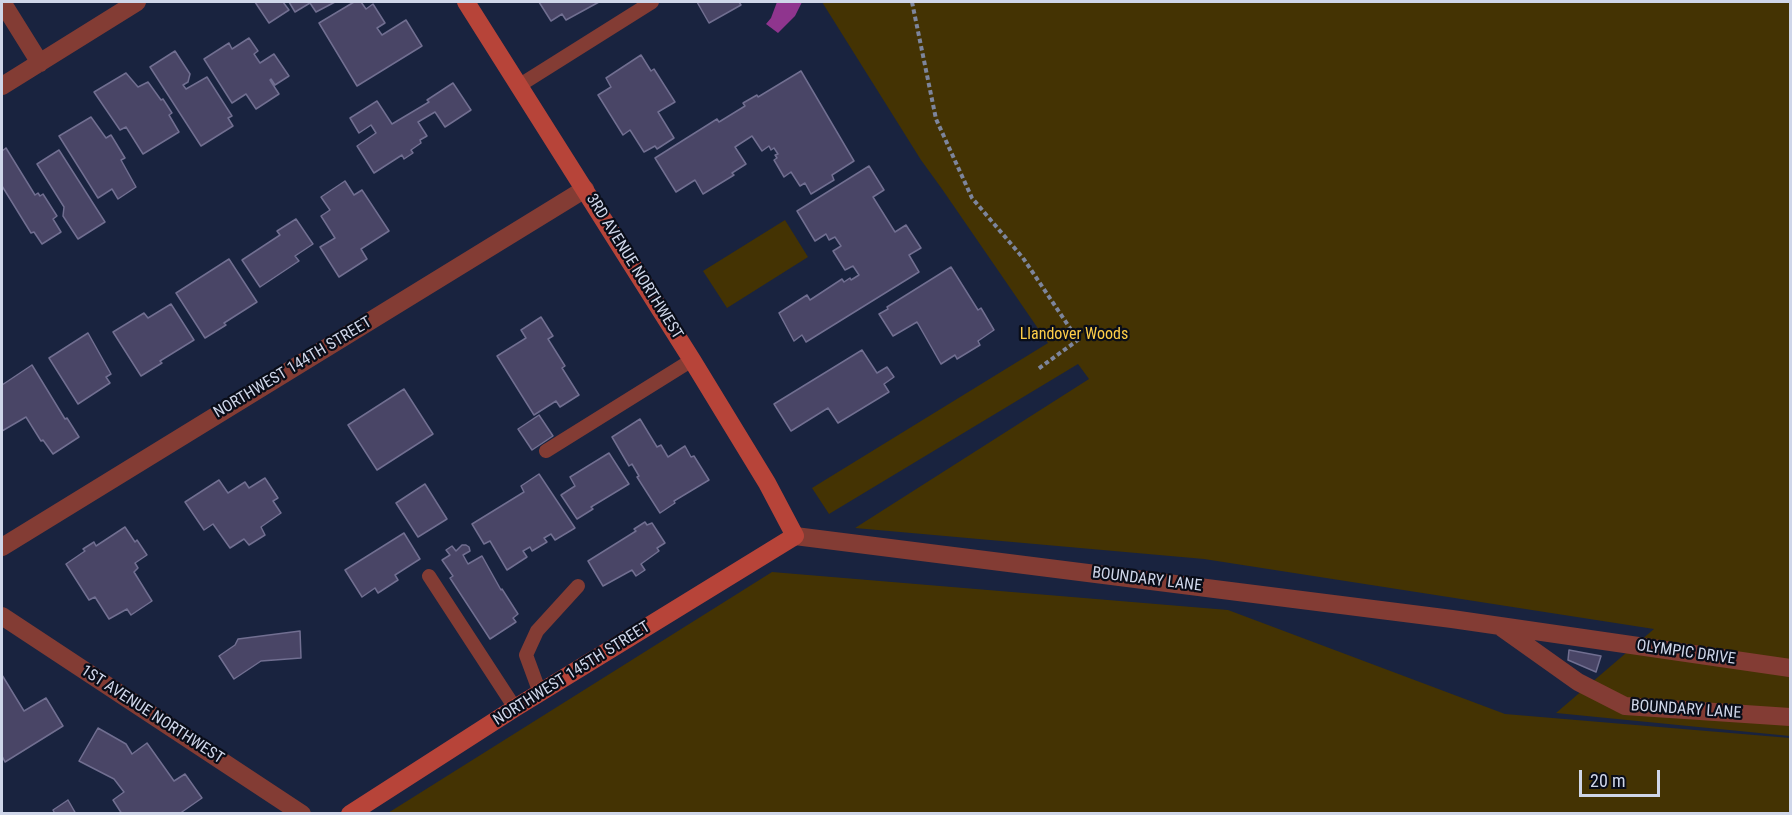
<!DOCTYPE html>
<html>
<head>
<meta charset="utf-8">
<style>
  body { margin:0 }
  #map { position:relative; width:1792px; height:815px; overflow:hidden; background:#19233f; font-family:"Roboto Condensed",sans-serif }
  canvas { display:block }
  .frame { position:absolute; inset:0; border:3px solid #cfd6e9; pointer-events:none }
  .scale { position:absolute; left:1579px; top:770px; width:81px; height:27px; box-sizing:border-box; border:3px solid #cfd6e9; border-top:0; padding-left:8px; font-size:18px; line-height:21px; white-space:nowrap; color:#cfd6e9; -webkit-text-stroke:4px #090d19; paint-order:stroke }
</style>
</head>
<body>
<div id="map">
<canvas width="1792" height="815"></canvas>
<div class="frame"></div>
<div class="scale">20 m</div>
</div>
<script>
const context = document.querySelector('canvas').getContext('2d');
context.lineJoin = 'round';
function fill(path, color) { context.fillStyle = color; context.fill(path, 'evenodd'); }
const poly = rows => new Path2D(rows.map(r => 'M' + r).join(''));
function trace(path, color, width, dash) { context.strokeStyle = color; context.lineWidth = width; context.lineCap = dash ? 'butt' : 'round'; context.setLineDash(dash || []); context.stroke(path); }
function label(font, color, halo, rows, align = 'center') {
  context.font = font + ' "Roboto Condensed",sans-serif'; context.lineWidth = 4.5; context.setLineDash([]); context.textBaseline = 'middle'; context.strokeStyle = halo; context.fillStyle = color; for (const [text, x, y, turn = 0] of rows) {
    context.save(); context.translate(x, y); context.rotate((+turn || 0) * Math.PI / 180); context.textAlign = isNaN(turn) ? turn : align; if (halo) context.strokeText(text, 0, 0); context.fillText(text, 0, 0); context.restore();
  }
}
fill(poly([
  [822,2,1790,2,1790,736,1556,713,1654,629,1204,559,855,528,1089,379,1078,364,829,514,812,488,1048,343,942,189,921,160],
  [785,220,808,257,727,308,703,271],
  [772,572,1228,610,1505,714,1790,738,1790,813,388,813]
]), '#443303');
fill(poly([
  [777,2,802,2,795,16,778,33,766,24,771,18]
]), '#8f358e');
const building = poly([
  [255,2,283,2,289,10,269,23,255,2],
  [289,2,335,2,316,12,310,3,295,12,289,2],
  [354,2,361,2,366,9,373,4,385,23,377,28,382,35,406,20,422,46,357,86,319,23,354,2],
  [539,2,599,2,566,20,562,14,551,21,539,2],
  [697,2,739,2,741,5,709,23,697,2],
  [249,38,258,51,254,54,260,63,274,54,289,76,275,85,271,79,270,80,279,94,256,109,246,94,232,103,204,59,229,43,232,49,249,38],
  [175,51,190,74,188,82,183,85,186,89,207,77,232,116,228,118,233,126,201,146,150,67,175,51],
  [641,55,651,71,654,69,675,102,658,112,674,138,657,149,655,146,644,152,630,130,623,135,598,95,611,87,606,78,641,55],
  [801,71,854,161,832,175,834,180,811,194,805,183,800,186,791,172,784,177,774,160,777,158,775,155,778,154,774,148,771,150,769,146,762,151,752,136,735,147,746,164,732,173,734,175,703,194,695,180,676,192,655,158,717,119,719,122,745,106,743,103,757,95,758,97,801,71],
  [126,73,138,87,148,82,161,100,163,99,172,113,169,115,179,132,143,154,126,127,120,130,94,92,126,73],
  [453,83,471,110,445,127,435,112,418,122,427,136,420,140,421,143,411,150,413,153,404,159,402,155,374,173,357,146,376,133,371,125,359,133,350,118,377,101,392,124,429,102,427,100,453,83],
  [91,117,106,138,111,135,125,158,121,160,136,187,118,199,112,189,98,198,59,136,91,117],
  [6,148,35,195,38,193,40,196,43,194,57,216,53,219,61,232,42,244,34,232,31,233,2,186,2,151,6,148],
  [59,150,105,222,78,239,63,216,64,207,37,164,59,150],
  [869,166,884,190,873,197,895,232,906,225,921,248,909,255,919,272,806,342,802,335,794,341,779,313,807,295,810,300,842,279,844,282,850,278,851,280,859,275,853,266,845,270,833,251,841,246,835,237,829,240,826,234,815,241,797,211,869,166],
  [345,181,354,195,362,190,389,231,361,249,367,259,339,277,320,247,335,238,321,216,330,210,321,197,345,181],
  [296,219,313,244,295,256,299,261,260,287,242,260,280,235,277,231,296,219],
  [229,259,257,302,224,323,226,325,205,338,176,293,229,259],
  [951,267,978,310,981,308,994,330,978,341,980,345,957,359,955,355,941,364,917,322,893,336,879,314,888,309,887,307,951,267],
  [171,304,194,340,160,361,162,363,141,376,113,332,144,313,148,318,171,304],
  [541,317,553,336,548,339,565,366,562,368,579,395,560,407,556,401,534,415,497,356,526,338,521,330,541,317],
  [88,333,111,374,106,377,110,383,78,404,49,358,88,333],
  [862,350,877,373,887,367,894,377,884,384,889,392,838,423,828,408,791,431,774,404,862,350],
  [32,365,65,419,67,418,79,437,53,454,43,440,41,441,26,417,2,431,2,385,32,365],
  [404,389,433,434,377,470,348,425,404,389],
  [539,415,553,436,532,450,518,429,539,415],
  [640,419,657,447,661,445,668,457,685,446,691,457,694,456,709,480,674,501,675,503,660,513,637,477,639,476,632,464,629,466,612,437,640,419],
  [609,453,629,484,591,507,593,509,577,519,561,495,575,486,570,477,609,453],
  [539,474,575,528,555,540,551,534,544,538,547,542,532,551,530,547,523,551,527,557,507,570,490,541,484,544,472,524,524,492,521,486,539,474],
  [265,478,278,498,273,501,281,513,261,527,265,535,249,545,244,539,230,548,213,524,204,530,185,502,219,480,228,493,245,482,249,488,265,478],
  [425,484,447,519,418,537,396,503,425,484],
  [645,522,647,525,652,523,665,543,657,548,659,551,641,564,645,570,636,576,632,570,603,586,588,561,636,531,634,529,645,522],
  [125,527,135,542,137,540,147,555,135,563,138,568,134,572,152,601,131,615,127,609,109,619,95,597,89,600,66,564,85,551,83,549,94,542,96,546,125,527],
  [404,533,420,559,395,575,398,580,378,593,375,588,362,597,345,570,404,533],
  [462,545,466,545,469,547,470,551,463,555,468,564,482,556,501,590,502,589,518,614,513,618,516,622,490,639,450,578,453,576,442,560,450,555,446,550,452,546,456,551,462,545],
  [300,631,301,658,261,661,234,679,219,656,235,645,238,639,300,631],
  [1569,650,1601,656,1596,672,1568,660,1569,650],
  [2,675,24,711,46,698,63,726,5,762,2,756,2,675],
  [98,728,126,744,132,754,147,743,174,781,185,774,202,798,179,814,122,814,113,800,124,792,114,779,79,761,98,728],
  [68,800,76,814,55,814,53,810,68,800]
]);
fill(building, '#494566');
trace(building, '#716f91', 1.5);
trace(poly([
  [912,2,936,119,972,198,1023,258,1078,340,1038,369]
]), '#7d859c', 4, [4.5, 3]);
trace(poly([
  [520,85,652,2],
  [546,451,692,360],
  [429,576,515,708],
  [540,693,526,655,537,631,578,586]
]), '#833c34', 14);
trace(poly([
  [2,2,40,63],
  [2,86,137,2],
  [795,536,1452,619,1790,668],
  [2,547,585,189],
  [2,616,302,814],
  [1502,628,1578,682,1625,706,1790,717]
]), '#833c34', 18);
trace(poly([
  [350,814,515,708,795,536,767,483,692,360,466,2]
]), '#b74439', 18);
label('16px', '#cfd6e9', '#090d19', [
  ["3RD AVENUE NORTHWEST",634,267,58],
  ["NORTHWEST 144TH STREET",293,368,-31],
  ["BOUNDARY LANE",1147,580,7],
  ["OLYMPIC DRIVE",1686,653,8],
  ["NORTHWEST 145TH STREET",572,674,-32],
  ["BOUNDARY LANE",1686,710,4],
  ["1ST AVENUE NORTHWEST",152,715,33]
]);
label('16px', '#fece48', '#090d19', [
  ["Llandover Woods",1074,335]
]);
</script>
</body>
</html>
